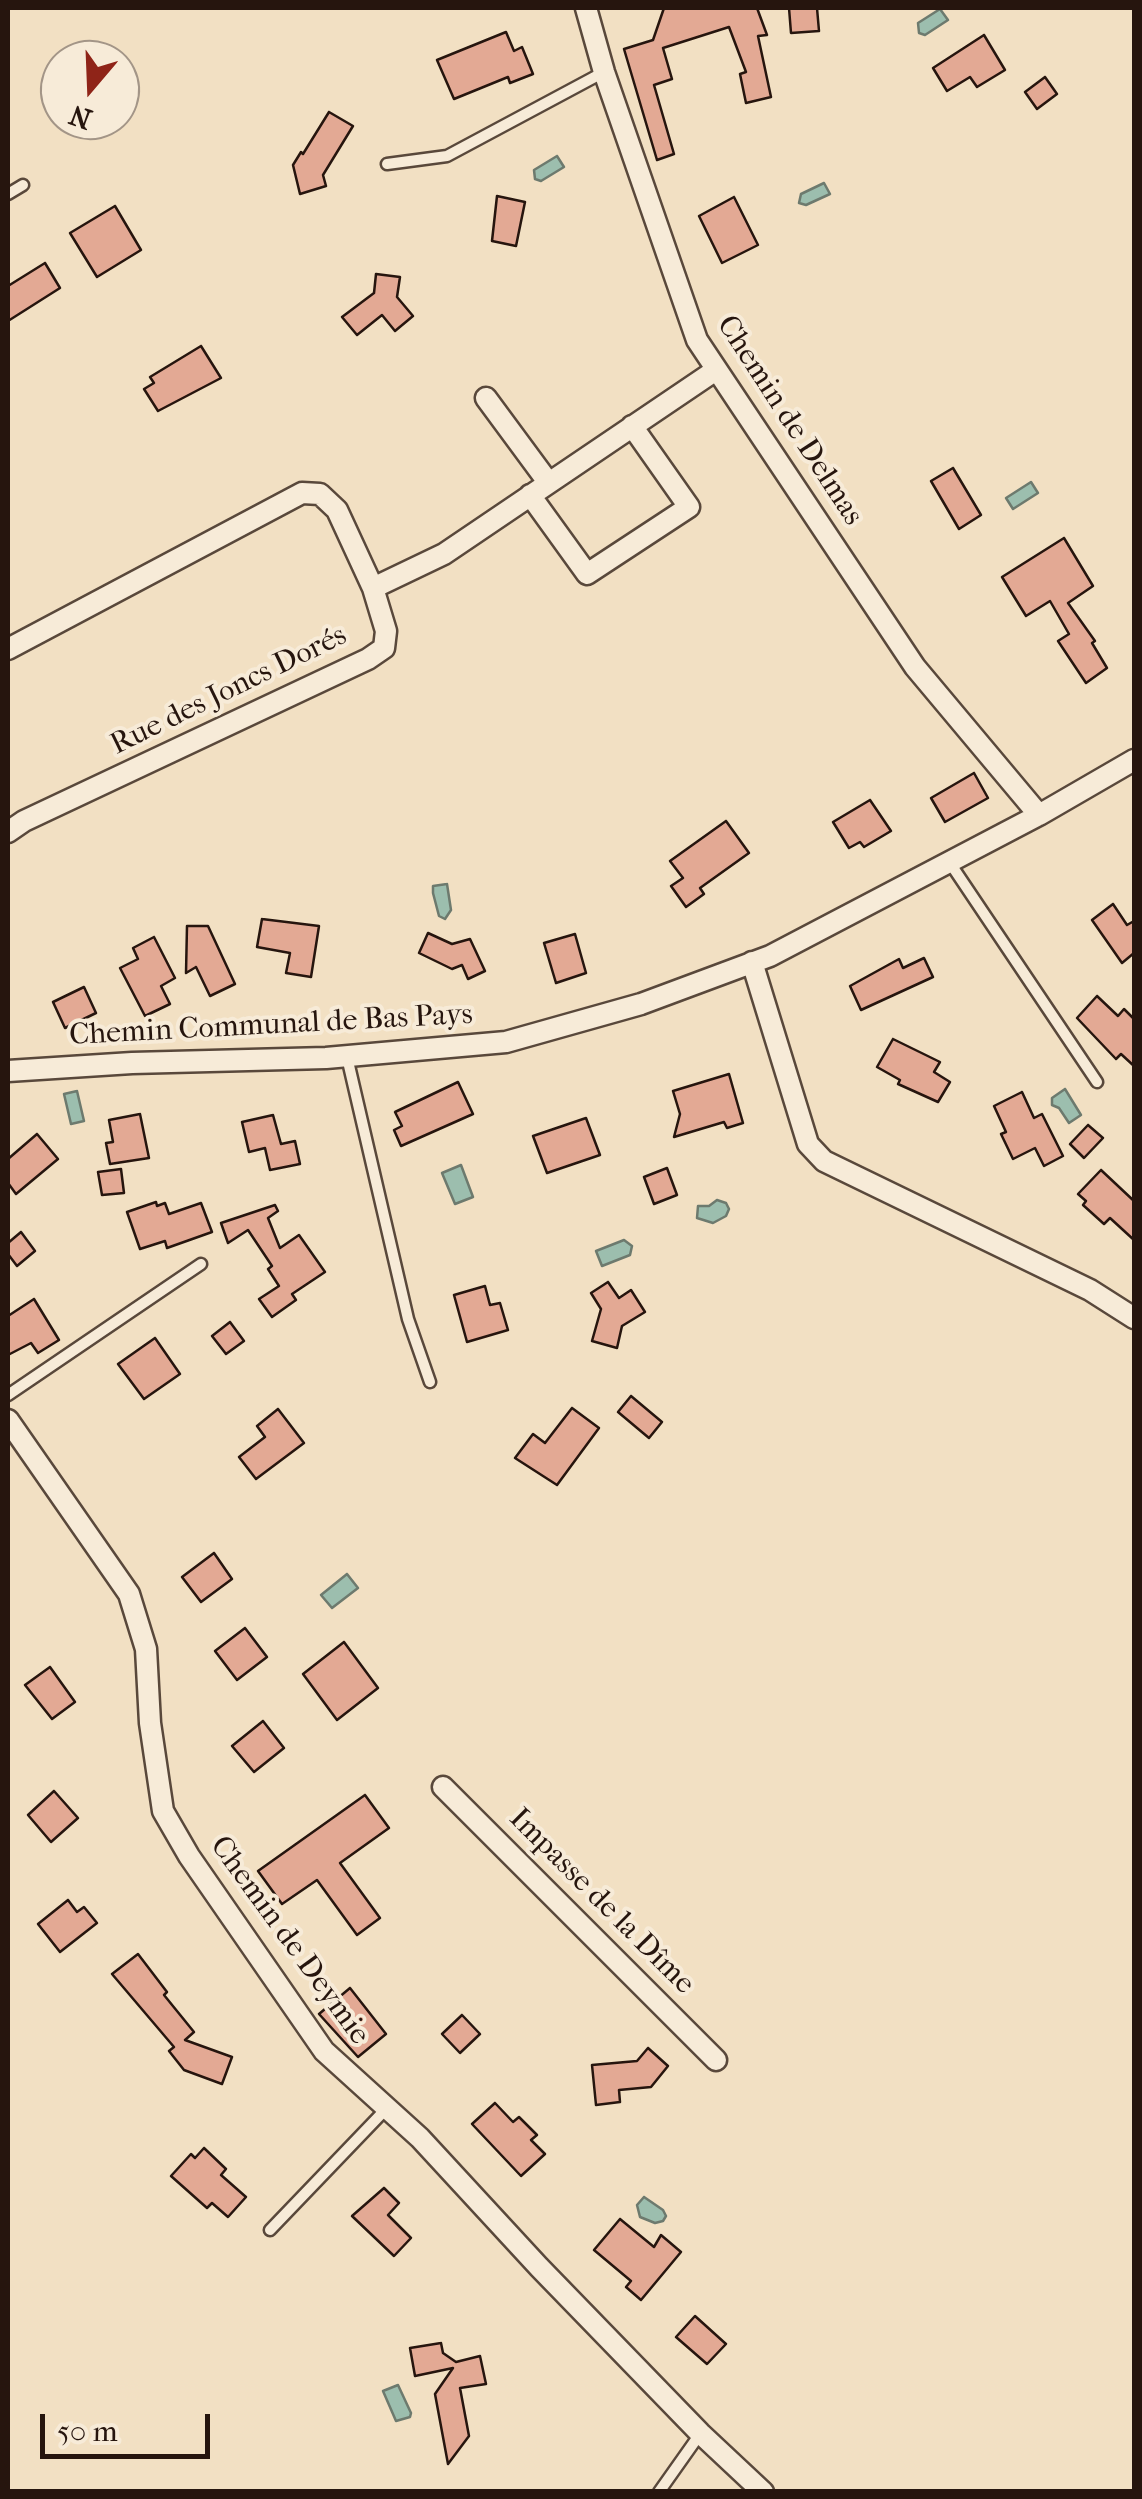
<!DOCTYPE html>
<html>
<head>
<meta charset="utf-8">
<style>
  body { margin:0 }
  #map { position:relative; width:1142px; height:2499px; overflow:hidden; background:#f2e0c3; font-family:"IM FELL French Canon",serif }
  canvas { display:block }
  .frame { position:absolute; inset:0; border:10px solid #26150e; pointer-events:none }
  .north { position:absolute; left:40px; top:40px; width:100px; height:100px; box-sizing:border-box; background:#f7ebd8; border:2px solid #a39587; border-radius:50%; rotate:199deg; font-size:28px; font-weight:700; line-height:40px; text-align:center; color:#26150e }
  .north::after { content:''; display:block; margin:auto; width:35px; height:45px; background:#8f2418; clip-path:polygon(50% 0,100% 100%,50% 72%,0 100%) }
  .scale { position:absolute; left:40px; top:2414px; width:170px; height:45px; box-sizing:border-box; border:5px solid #26150e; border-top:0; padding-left:12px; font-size:30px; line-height:35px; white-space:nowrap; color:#26150e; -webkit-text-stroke:8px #f7ebd8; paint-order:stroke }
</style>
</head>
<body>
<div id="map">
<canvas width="1142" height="2499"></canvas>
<div class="frame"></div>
<div class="north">N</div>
<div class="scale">50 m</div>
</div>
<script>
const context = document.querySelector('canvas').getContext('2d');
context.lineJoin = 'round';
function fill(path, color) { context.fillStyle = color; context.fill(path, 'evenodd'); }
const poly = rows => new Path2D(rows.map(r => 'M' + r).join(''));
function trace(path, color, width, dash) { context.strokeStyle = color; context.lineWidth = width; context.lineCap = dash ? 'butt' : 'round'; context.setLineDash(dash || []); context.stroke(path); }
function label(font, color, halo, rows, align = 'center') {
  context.font = font + ' "IM FELL French Canon",serif'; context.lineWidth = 8; context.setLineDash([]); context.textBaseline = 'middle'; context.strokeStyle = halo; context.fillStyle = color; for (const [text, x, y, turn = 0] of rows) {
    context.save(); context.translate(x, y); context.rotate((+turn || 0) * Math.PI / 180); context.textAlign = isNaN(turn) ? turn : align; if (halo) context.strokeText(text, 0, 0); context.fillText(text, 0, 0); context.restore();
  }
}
const water = poly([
  [940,9,948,20,925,35,919,33,918,23,940,9],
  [557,156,564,167,541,181,535,179,534,170,557,156],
  [824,183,830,194,806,205,799,203,801,194,824,183],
  [1031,482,1038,493,1013,509,1006,498,1031,482],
  [447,884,451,910,445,919,439,916,433,893,433,886,447,884],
  [1065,1089,1081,1115,1069,1123,1059,1108,1052,1105,1052,1098,1065,1089],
  [77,1091,84,1121,71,1124,64,1094,77,1091],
  [461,1165,473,1197,455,1204,442,1173,461,1165],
  [717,1200,726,1203,729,1209,726,1216,713,1223,697,1218,698,1206,709,1206,717,1200],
  [624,1240,632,1246,630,1255,602,1266,596,1251,624,1240],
  [347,1574,358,1588,332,1608,321,1595,347,1574],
  [644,2197,663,2210,666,2216,663,2221,655,2223,640,2217,637,2205,644,2197],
  [398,2385,411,2413,410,2417,396,2421,383,2391,398,2385]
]);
fill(water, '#9cbeae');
trace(water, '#6d7a6e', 2.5);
const building = poly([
  [664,8,757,8,767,35,758,36,771,97,746,103,740,74,746,72,729,27,663,48,672,79,654,85,674,154,657,160,624,49,653,40,664,8],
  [789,8,817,8,819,31,791,33,789,8],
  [506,32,514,51,522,47,533,74,510,83,508,77,454,99,437,60,506,32],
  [984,35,1005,70,977,87,970,77,947,91,933,68,984,35],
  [1045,77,1057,94,1037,109,1025,92,1045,77],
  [329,112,353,126,323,175,326,186,300,194,293,165,301,152,303,154,329,112],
  [497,196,525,202,516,246,492,241,497,196],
  [734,197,758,245,722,263,699,216,734,197],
  [115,206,141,250,97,277,70,233,115,206],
  [45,263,60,288,8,321,8,286,45,263],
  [376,274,400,277,397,297,413,316,395,331,382,315,357,335,342,317,374,293,376,274],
  [201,346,221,378,158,411,144,389,154,383,150,377,201,346],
  [953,468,981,515,959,529,931,481,953,468],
  [1064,538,1093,586,1068,603,1095,641,1092,643,1107,668,1086,683,1058,641,1069,634,1050,601,1026,616,1002,577,1064,538],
  [974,773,988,798,945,822,931,798,974,773],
  [870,800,891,831,864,847,860,842,849,848,833,822,870,800],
  [726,821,749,853,700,888,704,894,686,907,671,886,683,878,670,861,726,821],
  [1113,904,1127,925,1134,921,1134,953,1122,963,1092,920,1113,904],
  [262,919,319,926,311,977,286,973,290,953,257,947,262,919],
  [187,926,208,926,235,984,210,996,196,967,186,973,187,926],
  [428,933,452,944,470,939,485,971,468,979,462,965,452,969,419,953,428,933],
  [575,934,586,973,556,983,544,943,575,934],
  [154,937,175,978,161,986,170,1004,145,1016,120,968,138,959,133,948,154,937],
  [924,958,933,977,861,1010,850,986,899,959,903,968,924,958],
  [84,987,96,1013,65,1028,53,1002,84,987],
  [1097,996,1118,1016,1124,1009,1134,1019,1134,1066,1121,1054,1116,1059,1077,1018,1097,996],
  [893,1039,940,1062,934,1072,950,1082,938,1102,898,1084,900,1080,877,1067,893,1039],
  [729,1074,743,1123,727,1128,724,1122,674,1137,680,1114,673,1091,729,1074],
  [458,1082,473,1114,401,1146,394,1130,402,1126,395,1112,458,1082],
  [1022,1092,1034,1118,1042,1114,1063,1156,1044,1166,1035,1148,1013,1159,1001,1134,1006,1132,994,1106,1022,1092],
  [140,1114,149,1158,110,1164,106,1143,113,1142,109,1120,140,1114],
  [273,1115,281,1144,295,1141,300,1164,270,1170,265,1148,249,1152,242,1122,273,1115],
  [586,1118,600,1155,547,1173,533,1136,586,1118],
  [1088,1125,1103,1138,1084,1158,1070,1144,1088,1125],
  [37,1134,58,1159,16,1194,8,1183,8,1159,37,1134],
  [667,1168,677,1195,654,1204,644,1177,667,1168],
  [121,1169,124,1193,102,1195,98,1172,121,1169],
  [1101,1170,1134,1201,1134,1240,1110,1218,1104,1224,1083,1205,1086,1201,1078,1194,1101,1170],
  [156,1202,157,1206,165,1203,169,1214,201,1203,212,1232,167,1248,165,1241,140,1249,127,1212,156,1202],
  [275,1205,278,1211,268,1218,280,1248,299,1235,325,1272,292,1294,296,1300,272,1317,259,1299,279,1286,268,1269,272,1266,248,1230,228,1243,221,1223,275,1205],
  [21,1232,35,1251,17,1266,8,1254,8,1243,21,1232],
  [608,1282,619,1298,631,1290,645,1312,622,1326,617,1348,592,1341,601,1309,591,1293,608,1282],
  [485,1286,490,1305,500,1303,508,1330,467,1342,454,1295,485,1286],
  [34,1299,59,1340,38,1353,31,1343,8,1355,8,1316,34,1299],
  [230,1322,244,1341,226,1354,212,1336,230,1322],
  [155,1338,180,1374,144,1399,118,1364,155,1338],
  [631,1396,662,1422,649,1438,618,1412,631,1396],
  [572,1408,599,1428,557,1485,515,1458,533,1434,545,1443,572,1408],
  [278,1409,304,1443,256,1479,239,1457,265,1437,257,1426,278,1409],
  [214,1553,232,1579,201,1602,182,1577,214,1553],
  [245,1628,267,1657,237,1680,215,1651,245,1628],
  [344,1642,378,1688,337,1720,303,1674,344,1642],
  [50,1667,75,1702,52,1719,25,1685,50,1667],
  [263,1721,284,1748,254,1772,232,1746,263,1721],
  [54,1791,78,1818,51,1842,28,1815,54,1791],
  [365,1795,389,1828,340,1863,380,1918,357,1935,317,1880,282,1904,258,1871,365,1795],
  [68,1900,77,1912,84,1907,97,1923,60,1952,38,1924,68,1900],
  [138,1954,167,1992,164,1995,194,2032,185,2040,232,2057,222,2084,184,2070,169,2051,174,2047,112,1974,138,1954],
  [350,1988,386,2034,358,2057,319,2014,350,1988],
  [462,2015,480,2034,460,2053,442,2034,462,2015],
  [648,2048,668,2066,651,2087,619,2090,620,2102,596,2105,592,2065,637,2061,648,2048],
  [495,2103,513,2122,519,2117,537,2135,531,2140,545,2154,521,2176,472,2124,495,2103],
  [204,2148,226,2169,221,2175,246,2197,228,2217,212,2203,207,2208,171,2176,191,2154,195,2158,204,2148],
  [384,2188,399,2203,388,2215,411,2238,394,2256,352,2216,384,2188],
  [620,2219,654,2247,661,2235,681,2252,641,2300,626,2287,631,2281,594,2250,620,2219],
  [695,2316,726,2344,707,2364,676,2337,695,2316],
  [441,2343,443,2353,456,2362,480,2356,486,2384,460,2388,469,2436,448,2464,435,2394,453,2368,415,2376,410,2348,441,2343]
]);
fill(building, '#e3a994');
trace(building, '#26150e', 2.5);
const service = poly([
  [387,164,447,156,604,72],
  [8,194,23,185],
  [950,863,1097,1082],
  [347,1057,408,1319,430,1382],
  [8,1395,201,1264],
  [270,2230,386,2109],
  [659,2492,700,2434]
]);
const minor = poly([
  [586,8,604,72,697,340,915,667,1039,815],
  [486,398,548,482],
  [530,495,587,574,689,507,632,426],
  [373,588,444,554,716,370],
  [8,649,302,493,320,494,337,510,373,588,386,631,384,648,368,659,24,821,8,832],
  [752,962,808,1144,824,1161,1090,1290,1134,1318],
  [8,1071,132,1063,326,1058,506,1042,641,1004,770,956,1039,815,1134,760],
  [8,1420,129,1594,146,1649,150,1723,163,1811,189,1856,324,2051,420,2138,539,2267,700,2433,763,2492],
  [443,1787,716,2060]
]);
trace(service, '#59483b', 15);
trace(minor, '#59483b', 25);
trace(service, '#f7ebd8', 10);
trace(minor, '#f7ebd8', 20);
label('30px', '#26150e', '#f7ebd8', [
  ["Chemin de Delmas",789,421,57],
  ["Rue des Joncs Dorés",229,691,-26],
  ["Chemin Communal de Bas Pays",271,1026,-3],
  ["Impasse de la Dîme",601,1902,45],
  ["Chemin de Deymie",289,1941,54]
]);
</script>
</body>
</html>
